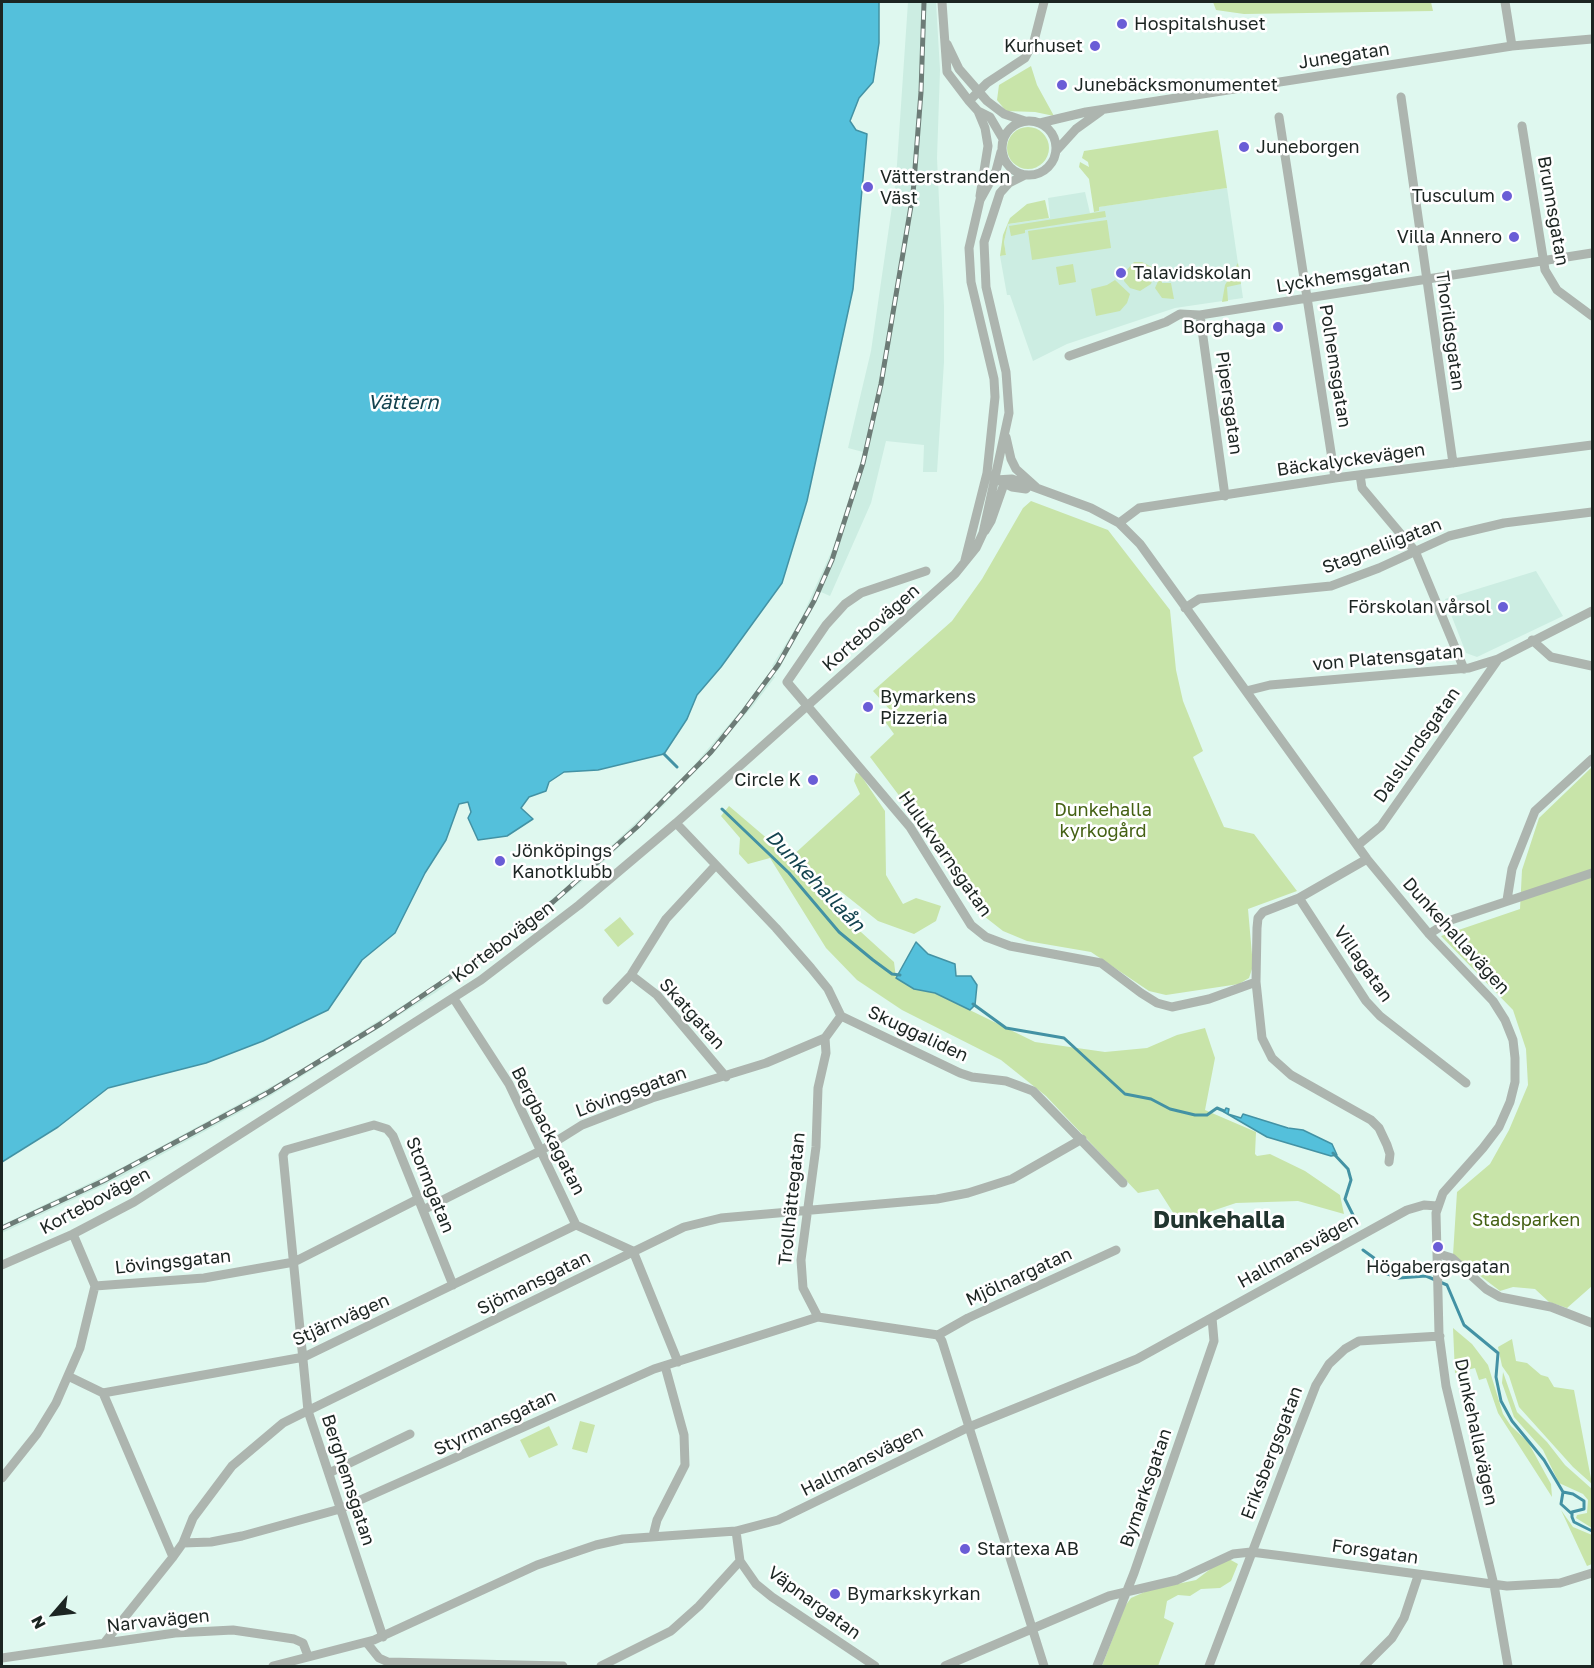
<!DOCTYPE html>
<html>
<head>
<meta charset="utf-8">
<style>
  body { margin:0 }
  #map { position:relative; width:1594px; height:1668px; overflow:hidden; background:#dff8ef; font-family:"Golos Text",sans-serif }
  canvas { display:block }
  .frame { position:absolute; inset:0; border:3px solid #1c2522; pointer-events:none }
  .north { position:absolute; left:24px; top:1584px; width:60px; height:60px; -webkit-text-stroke:4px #fff; paint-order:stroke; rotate:242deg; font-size:16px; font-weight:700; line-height:24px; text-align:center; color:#1c2522 }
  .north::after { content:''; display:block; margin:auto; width:21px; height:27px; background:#1c2522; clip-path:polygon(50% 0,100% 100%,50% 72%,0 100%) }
</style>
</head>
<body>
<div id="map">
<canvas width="1594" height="1668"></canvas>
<div class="frame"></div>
<div class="north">N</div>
</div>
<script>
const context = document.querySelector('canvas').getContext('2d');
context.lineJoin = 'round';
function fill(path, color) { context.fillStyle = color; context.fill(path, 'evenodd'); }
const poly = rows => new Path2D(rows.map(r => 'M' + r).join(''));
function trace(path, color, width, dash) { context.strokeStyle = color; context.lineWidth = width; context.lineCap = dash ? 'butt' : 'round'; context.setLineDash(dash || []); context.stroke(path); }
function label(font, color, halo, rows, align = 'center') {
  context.font = font + ' "Golos Text",sans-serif'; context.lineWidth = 5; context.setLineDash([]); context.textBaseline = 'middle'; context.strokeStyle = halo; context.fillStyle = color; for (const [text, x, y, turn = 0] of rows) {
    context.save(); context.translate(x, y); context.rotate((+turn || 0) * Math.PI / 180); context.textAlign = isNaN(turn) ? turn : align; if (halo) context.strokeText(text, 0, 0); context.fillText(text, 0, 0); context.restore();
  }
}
fill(poly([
  [908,2,936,2,940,70,937,158,944,306,944,362,937,472,923,472,924,445,886,441,871,503,830,596,821,592,778,671,772,666,801,619,833,548,848,507,863,452,848,448,871,351,896,179],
  [1227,188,1243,298,1175,308,1067,344,1033,361,1010,295,1007,295,1000,256,1006,255,1004,242,1008,224,1050,218,1048,198,1085,192,1090,213,1099,211,1098,207],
  [1536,571,1563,616,1477,657,1466,653,1445,599],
  [769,673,775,677,753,706,664,805,584,880,495,951,435,993,272,1095,115,1180,2,1233,2,1225,123,1167,296,1073,438,983,519,926,576,879,683,778,743,708]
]), '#ccede2');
fill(poly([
  [1213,2,1431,2,1433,11,1244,14,1216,10],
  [1031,66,1037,85,1054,116,1035,112,1006,111,997,100,999,85],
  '1007 148a21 21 0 1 1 42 0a21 21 0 1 1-42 0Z',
  [1218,130,1227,188,1099,207,1099,211,1094,212,1089,179,1079,167,1080,162,1089,167,1088,162,1082,158,1084,151],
  [1045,200,1049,218,1008,224,1004,242,1006,255,1000,256,1003,235,1010,218,1027,204],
  [1105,211,1106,217,1025,230,1025,233,1011,236,1009,226],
  [1107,220,1111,248,1032,260,1028,231],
  [1134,262,1142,262,1156,269,1151,284,1140,291,1130,288,1124,281,1125,272],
  [1238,263,1241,284,1227,287,1228,301,1222,302,1225,285],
  [1073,264,1076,282,1059,285,1056,267],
  [1170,272,1169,275,1162,276,1162,283,1171,283,1174,299,1162,298,1155,288,1161,275],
  [1115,280,1130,294,1127,303,1120,311,1096,316,1091,289,1107,285],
  [1031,501,1108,530,1170,610,1176,670,1183,701,1203,751,1193,757,1224,827,1254,834,1297,891,1248,909,1253,966,1249,978,1239,984,1166,995,1149,991,1091,952,1027,941,1003,931,980,913,913,814,870,757,894,734,884,720,890,710,873,691,952,621,982,579,1023,508],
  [1592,767,1592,1286,1567,1308,1549,1302,1535,1289,1513,1287,1500,1291,1453,1255,1457,1192,1490,1164,1509,1130,1528,1085,1526,1049,1513,1010,1441,936,1520,909,1522,870,1539,818],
  [856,773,860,774,885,811,886,875,903,904,916,898,941,906,936,921,914,934,878,921,839,890,829,903,894,962,896,978,914,989,935,993,1035,1042,1105,1052,1147,1048,1177,1035,1205,1028,1215,1058,1205,1110,1256,1132,1255,1154,1257,1156,1270,1154,1305,1171,1340,1195,1344,1214,1298,1201,1236,1203,1179,1222,1158,1189,1138,1193,1046,1096,1001,1060,902,1010,857,980,826,948,770,858,748,864,739,854,740,838,721,816,729,806,790,858,860,794,854,781],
  [620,917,634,934,618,947,604,930],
  [1453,1328,1472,1344,1488,1365,1503,1414,1511,1426,1528,1442,1551,1484,1552,1497,1498,1413,1486,1378,1479,1380,1475,1368,1455,1373],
  [1512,1339,1516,1361,1527,1363,1541,1375,1548,1377,1554,1387,1574,1390,1592,1484,1573,1467,1519,1407,1509,1376,1502,1366,1498,1347],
  [1503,1372,1517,1412,1547,1442,1565,1465,1592,1489,1592,1528,1576,1518,1577,1515,1587,1513,1588,1500,1583,1494,1559,1483,1543,1450,1514,1417,1502,1383],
  [580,1421,595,1425,587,1453,572,1449],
  [549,1426,558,1445,529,1458,520,1440],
  [1561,1510,1573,1527,1592,1535,1592,1564,1587,1566],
  [1229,1559,1238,1564,1231,1581,1220,1588,1201,1589,1190,1596,1178,1595,1167,1601,1164,1618,1174,1623,1158,1666,1102,1666,1125,1606,1131,1598,1149,1590,1196,1580,1217,1564]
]), '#c8e4a9');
const water = poly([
  [2,2,879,2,879,43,873,82,859,98,850,121,856,130,867,134,853,289,807,501,782,583,721,667,697,695,687,719,664,754,598,770,564,772,549,782,546,791,529,797,521,808,533,819,507,836,478,840,468,818,471,812,468,802,459,804,446,840,425,873,395,933,362,960,328,1010,263,1041,206,1063,108,1088,58,1127,2,1162,2,2],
  [916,942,928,954,955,964,956,976,971,976,977,985,975,1005,970,1010,935,993,914,989,896,978,916,942],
  [1226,1108,1229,1109,1228,1114,1241,1118,1243,1114,1288,1128,1303,1130,1332,1144,1337,1155,1331,1156,1267,1137,1224,1112,1226,1108]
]);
fill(water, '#54c0db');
trace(water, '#4392a4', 1.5);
trace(poly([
  [664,754,677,767],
  [722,809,789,873,839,932,873,960,892,974,900,975],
  [973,1004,1006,1028,1064,1038,1125,1094,1151,1099,1170,1109,1195,1115,1207,1115,1217,1108,1224,1111],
  [1333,1153,1348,1169,1351,1180,1345,1199,1357,1223],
  [1363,1250,1374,1258,1382,1272,1399,1278,1426,1276,1447,1285,1464,1325,1498,1353,1496,1377,1501,1401,1512,1421,1544,1460,1563,1492,1573,1494,1584,1501,1584,1509,1572,1512,1572,1517,1574,1522,1592,1531],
  [1563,1492,1561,1504,1572,1514]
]), '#4392a4', 3);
trace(poly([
  [942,2,947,72,969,101,978,111,990,117,1003,139],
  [1505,2,1512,46],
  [947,44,959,69,987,101,1004,114,1025,121],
  [1401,97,1453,463],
  [969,101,987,83,1025,58,1034,41,1044,2],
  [978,111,985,128,988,146,980,196],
  [1279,117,1335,478],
  '1002 148a27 27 0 1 1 54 0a27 27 0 1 1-54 0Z',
  [1040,123,1086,112,1512,46,1592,39],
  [1522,126,1545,270,1557,290,1592,316],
  [1056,151,1076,129,1101,111],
  [1200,315,1225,496],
  [1069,356,1166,322,1180,314,1200,315,1592,253],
  [1006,437,1011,459,1016,469,1036,487],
  [1360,475,1362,488,1415,551,1464,669],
  [994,478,1012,487,1026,489],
  [995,480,1012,479,1091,508,1119,523,1140,544,1367,859,1429,934,1493,1001,1505,1020,1513,1040,1515,1058,1515,1082,1510,1102,1499,1127,1483,1148,1443,1193,1436,1213,1439,1334,1446,1386,1494,1585,1508,1666],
  [1119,523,1139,508,1335,478,1592,445],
  [985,531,991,521,1004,484],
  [965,560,987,473,995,397,994,379,971,282,969,248,980,200,996,171,1001,152],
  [926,571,861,593,845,604,826,625,787,682,910,827,971,925,986,937,1010,946,1101,963,1141,993,1157,1003,1172,1007,1209,999,1256,982],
  [1185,608,1199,599,1331,586,1379,568,1449,536,1504,523,1592,512],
  [1532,640,1551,657,1592,666],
  [1246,691,1270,685,1469,668,1498,659,1592,611],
  [676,823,776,928,811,968,828,989,841,1016,825,1038,826,1053,818,1088,816,1147,801,1260,803,1288,818,1317,938,1335,942,1341,1044,1666],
  [1358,845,1381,826,1497,661],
  [1367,859,1299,898,1263,912,1258,918,1257,928,1256,982,1262,1038,1272,1058,1291,1075,1371,1120,1379,1128,1387,1145,1390,1154,1389,1162],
  [1299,898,1366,1001,1380,1016,1466,1083],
  [1507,900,1512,869,1535,811,1592,759],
  [1429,934,1451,920,1592,873],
  [631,975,657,995,726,1077],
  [454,999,509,1084,576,1225,633,1251,678,1362],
  [607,1000,631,975,666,919,715,866],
  [841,1016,960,1073,972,1077,1006,1081,1033,1091,1123,1183],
  [423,1210,542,1150,582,1125,652,1098,766,1063,825,1038],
  [1439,1254,1452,1258,1486,1289,1500,1297,1551,1307,1592,1323],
  [2,1265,73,1234,134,1202,481,980,579,905,676,823,955,574,976,548,983,533,1009,413,1006,372,986,287,984,242,1000,193,1009,183,1025,175],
  [95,1286,204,1278,294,1262,418,1199],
  [938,1335,968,1318,1116,1250],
  [70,1377,103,1393,304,1357,576,1225],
  [103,1393,173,1557],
  [329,1473,410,1434],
  [2,1478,37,1434,56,1403,80,1348,95,1286,73,1234],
  [653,1536,657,1520,685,1465,684,1435,665,1366],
  [183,1543,211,1542,242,1536,340,1509,654,1369,818,1317],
  [740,1561,756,1584,772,1597,875,1666],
  [383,1637,308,1411,283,1155,286,1150,374,1125,387,1129,393,1136,453,1285],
  [105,1642,173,1557,183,1543,193,1518,232,1466,283,1423,297,1416,684,1227,721,1218,937,1199,968,1193,1012,1179,1082,1139],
  [367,1643,379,1658,388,1662,563,1666],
  [2,1658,175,1633,233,1630,294,1639,303,1643,308,1656],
  [273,1666,374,1640,537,1565,596,1545,623,1539,736,1531,778,1520,969,1427,1137,1359,1407,1210,1424,1205,1437,1206],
  [601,1666,671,1631,699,1606,740,1561,736,1531],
  [945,1666,1109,1596,1177,1580,1233,1554,1251,1552,1283,1556,1507,1586,1560,1583,1592,1573],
  [1097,1666,1134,1573,1214,1341,1212,1318],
  [1209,1666,1295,1439,1316,1385,1329,1364,1345,1349,1359,1341,1440,1336],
  [1364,1666,1392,1638,1404,1618,1418,1576]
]), '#adb5af', 9);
const rail = poly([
  [2,1228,103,1181,269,1092,382,1023,493,948,553,902,637,827,711,752,744,711,778,665,814,601,832,560,863,463,881,384,913,194,921,92,924,2]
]);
trace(rail, '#6d7c77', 5);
trace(rail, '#fff', 3, [9]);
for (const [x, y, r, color] of [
  [1122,24,6,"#6a5dd6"],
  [1095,46,6,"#6a5dd6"],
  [1062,85,6,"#6a5dd6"],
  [1244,147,6,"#6a5dd6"],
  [868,187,6,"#6a5dd6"],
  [1507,196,6,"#6a5dd6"],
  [1514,237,6,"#6a5dd6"],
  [1121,273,6,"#6a5dd6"],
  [1278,327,6,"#6a5dd6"],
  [1503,607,6,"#6a5dd6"],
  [868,707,6,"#6a5dd6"],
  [813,780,6,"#6a5dd6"],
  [500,861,6,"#6a5dd6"],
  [1438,1247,6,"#6a5dd6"],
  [965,1549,6,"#6a5dd6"],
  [835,1594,6,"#6a5dd6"]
]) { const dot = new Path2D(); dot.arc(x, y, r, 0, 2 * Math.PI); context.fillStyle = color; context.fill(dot); trace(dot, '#fff', 2); }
label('18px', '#1c2522', '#fff', [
  ["Hospitalshuset",1134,24],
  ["Kurhuset",1083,46,"right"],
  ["Junebäcksmonumentet",1074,85],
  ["Juneborgen",1256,147],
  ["Vätterstranden",880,177],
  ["Väst",880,198],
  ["Tusculum",1495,196,"right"],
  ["Villa Annero",1502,237,"right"],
  ["Talavidskolan",1133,273],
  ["Borghaga",1266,327,"right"],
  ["Förskolan vårsol",1491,607,"right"],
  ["Bymarkens",880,697],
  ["Pizzeria",880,718],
  ["Circle K",801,780,"right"],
  ["Jönköpings",512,851],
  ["Kanotklubb",512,872],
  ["Högabergsgatan",1438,1267,"center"],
  ["Startexa AB",977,1549],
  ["Bymarkskyrkan",847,1594]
], 'left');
label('18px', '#1c2522', '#fff', [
  ["Junegatan",1344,56,-9],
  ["Brunnsgatan",1553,211,80],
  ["Lyckhemsgatan",1343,276,-9],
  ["Thorildsgatan",1450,331,82],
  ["Polhemsgatan",1335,366,81],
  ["Pipersgatan",1229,403,82],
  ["Bäckalyckevägen",1351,460,-8],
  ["Stagneliigatan",1382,546,-21],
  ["Kortebovägen",871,628,-41],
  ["von Platensgatan",1388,658,-5],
  ["Dalslundsgatan",1417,745,-55],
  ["Hulukvarnsgatan",945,854,55],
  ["Dunkehallavägen",1456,936,48],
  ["Kortebovägen",503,942,-37],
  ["Villagatan",1363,964,55],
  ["Skatgatan",692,1014,48],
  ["Skuggaliden",918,1034,25],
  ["Lövingsgatan",631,1092,-20],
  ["Bergbackagatan",548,1131,63],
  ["Stormgatan",430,1185,68],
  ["Trollhättegatan",792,1199,-84],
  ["Kortebovägen",95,1201,-28],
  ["Hallmansvägen",1298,1251,-29],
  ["Lövingsgatan",173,1262,-6],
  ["Mjölnargatan",1019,1277,-25],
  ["Sjömansgatan",534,1283,-26],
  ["Stjärnvägen",341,1320,-24],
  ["Styrmansgatan",495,1423,-25],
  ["Dunkehallavägen",1476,1432,78],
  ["Eriksbergsgatan",1272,1453,-69],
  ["Hallmansvägen",862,1461,-27],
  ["Berghemsgatan",348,1480,72],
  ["Bymarksgatan",1146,1488,-71],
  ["Forsgatan",1375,1552,8],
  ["Väpnargatan",814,1603,36],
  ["Narvavägen",158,1621,-6]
]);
label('18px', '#446113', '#fff', [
  ["Dunkehalla",1103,810],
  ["kyrkogård",1103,831],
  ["Stadsparken",1526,1220]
]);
label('italic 20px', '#13434f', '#fff', [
  ["Vättern",403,403],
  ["Dunkehallaån",815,881,46]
]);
label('bold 24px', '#21352f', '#fff', [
  ["Dunkehalla",1219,1220]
]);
</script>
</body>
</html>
